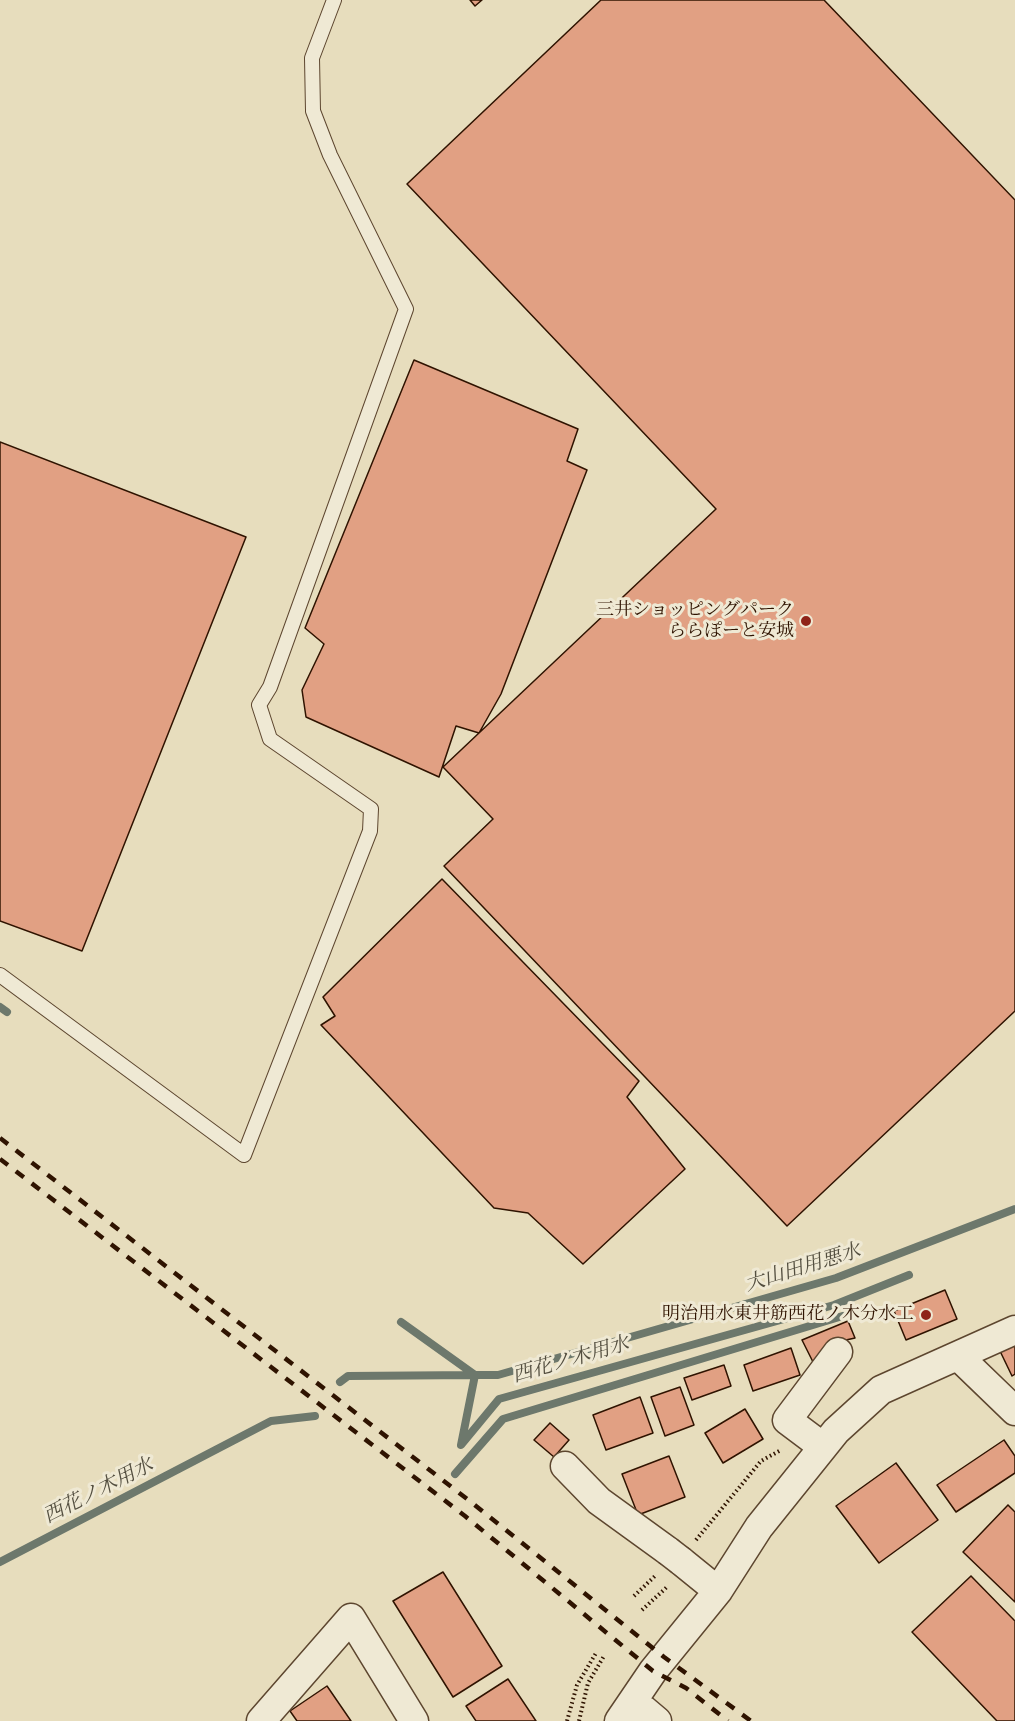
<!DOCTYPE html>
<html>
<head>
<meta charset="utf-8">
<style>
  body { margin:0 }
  canvas { display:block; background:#e7ddbd }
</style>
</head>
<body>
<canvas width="1015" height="1721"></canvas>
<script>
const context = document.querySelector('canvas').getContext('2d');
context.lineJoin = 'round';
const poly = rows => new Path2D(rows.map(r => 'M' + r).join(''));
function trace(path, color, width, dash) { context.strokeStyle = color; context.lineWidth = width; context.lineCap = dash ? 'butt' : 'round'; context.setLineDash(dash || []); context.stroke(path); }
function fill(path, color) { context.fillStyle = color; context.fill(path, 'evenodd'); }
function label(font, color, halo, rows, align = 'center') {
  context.font = font + ' "IM FELL Double Pica","Noto Serif JP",serif'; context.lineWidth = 6; context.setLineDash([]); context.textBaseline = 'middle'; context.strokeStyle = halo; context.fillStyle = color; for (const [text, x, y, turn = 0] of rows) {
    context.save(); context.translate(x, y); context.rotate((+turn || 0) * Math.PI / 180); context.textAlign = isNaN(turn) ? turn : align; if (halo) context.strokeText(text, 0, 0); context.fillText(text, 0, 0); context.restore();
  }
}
trace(poly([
  [0,1007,7,1012],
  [401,1322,475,1375,498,1375,836,1278,1015,1209],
  [340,1382,348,1376,475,1375,461,1445,499,1399,834,1305,909,1275],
  [455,1474,503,1419,869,1308],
  [0,1562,271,1421,315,1416]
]), '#6d786c', 8);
const building = poly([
  [470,0,482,0,475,6,470,0],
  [601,0,824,0,1015,200,1015,1011,787,1226,444,866,493,819,443,767,716,509,407,184,601,0],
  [414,360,578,429,567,461,587,470,501,694,479,733,456,726,439,777,306,717,302,690,324,644,305,628,414,360],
  [0,442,246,537,82,951,0,921,0,442],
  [442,879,639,1081,627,1097,685,1169,583,1264,528,1213,494,1208,321,1025,335,1016,323,997,442,879],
  [945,1290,957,1319,906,1340,894,1311,945,1290],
  [848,1321,855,1338,837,1342,817,1370,802,1340,848,1321],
  [1015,1341,1015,1374,1012,1376,999,1349,1015,1341],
  [791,1348,800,1375,753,1391,744,1365,791,1348],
  [724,1365,731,1386,692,1400,684,1378,724,1365],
  [680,1387,694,1425,665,1436,651,1397,680,1387],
  [640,1397,653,1433,606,1450,593,1415,640,1397],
  [745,1409,763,1439,723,1463,705,1433,745,1409],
  [550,1423,569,1440,554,1457,534,1440,550,1423],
  [1004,1440,1015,1456,1015,1473,956,1512,937,1485,1004,1440],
  [669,1456,685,1497,638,1515,622,1474,669,1456],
  [896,1463,938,1520,879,1563,836,1506,896,1463],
  [1008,1505,1015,1512,1015,1602,963,1552,1008,1505],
  [443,1572,502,1666,453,1697,393,1601,443,1572],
  [971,1576,1015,1621,1015,1721,997,1721,912,1632,971,1576],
  [508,1679,536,1721,476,1721,466,1706,508,1679],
  [327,1686,351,1721,297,1721,290,1711,327,1686]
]);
fill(building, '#e1a083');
trace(building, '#2f1300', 1.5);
const lane = poly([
  [0,975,244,1155,370,831,371,809,270,739,259,705,270,687,406,309,330,155,313,111,312,58,334,0]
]);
const street = poly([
  [958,1356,1015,1411],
  [823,1447,787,1420,838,1352],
  [565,1466,599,1501,668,1551],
  [681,1561,718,1591],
  [261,1721,351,1618,414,1721],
  [619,1721,653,1671,718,1591,759,1527,836,1431,881,1390,1015,1330],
  [636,1721,644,1710,657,1721]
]);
trace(lane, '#5d462f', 16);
trace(street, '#5d462f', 31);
trace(poly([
  [696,1540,761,1461,781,1450],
  [634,1596,655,1576],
  [642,1610,668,1586],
  [567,1721,577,1685,596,1653],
  [579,1721,588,1683,604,1656]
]), '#2f1300', 4, [1.5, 3]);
trace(lane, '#efe9d4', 14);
trace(street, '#efe9d4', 28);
trace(poly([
  [0,1138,471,1502,664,1657,751,1721],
  [0,1159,465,1516,653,1671,686,1688,728,1721]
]), '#2f1300', 4.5, [10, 10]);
const streetBridge = poly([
  [668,1551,681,1561]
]);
trace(streetBridge, '#5d462f', 31, []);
trace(streetBridge, '#efe9d4', 28);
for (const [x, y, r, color] of [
  [806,621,6,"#8f2418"],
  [926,1315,6,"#8f2418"]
]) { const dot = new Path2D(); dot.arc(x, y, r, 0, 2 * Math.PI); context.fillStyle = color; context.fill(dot); trace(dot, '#efe9d4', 2); }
label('18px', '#2f1300', '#efe9d4', [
  ["三井ショッピングパーク",794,611],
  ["ららぽーと安城",794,632],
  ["明治用水東井筋西花ノ木分水工",914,1315]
], 'right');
label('italic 20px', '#534e3f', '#efe9d4', [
  ["大山田用悪水",803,1269,-17],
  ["西花ノ木用水",571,1361,-16],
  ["西花ノ木用水",99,1492,-27]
]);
</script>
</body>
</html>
